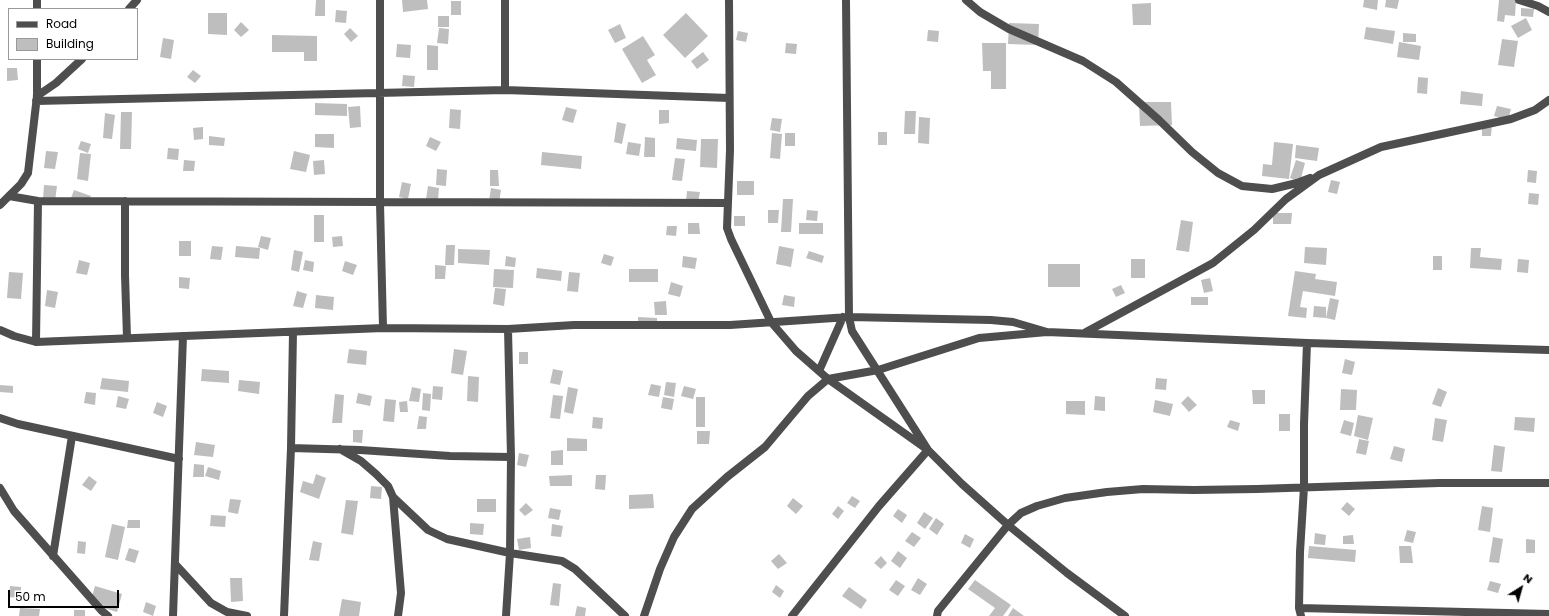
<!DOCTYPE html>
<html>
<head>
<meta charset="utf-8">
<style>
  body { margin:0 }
  #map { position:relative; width:1549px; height:616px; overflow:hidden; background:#fff; font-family:Poppins,sans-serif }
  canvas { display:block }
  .legend { position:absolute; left:8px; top:8px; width:130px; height:52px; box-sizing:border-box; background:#fff; border:1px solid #999; margin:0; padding:5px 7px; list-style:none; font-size:12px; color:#000 }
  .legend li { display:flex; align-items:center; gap:8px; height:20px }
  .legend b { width:20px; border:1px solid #999 }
  .north { position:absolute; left:1501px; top:568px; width:40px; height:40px; -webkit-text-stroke:3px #fff; paint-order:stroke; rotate:37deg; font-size:11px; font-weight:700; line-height:16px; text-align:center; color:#000 }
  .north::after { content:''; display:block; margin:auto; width:14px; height:18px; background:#000; clip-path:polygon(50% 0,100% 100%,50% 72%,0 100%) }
  .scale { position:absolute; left:8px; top:590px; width:111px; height:18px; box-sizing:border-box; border:2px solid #000; border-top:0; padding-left:5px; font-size:12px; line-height:14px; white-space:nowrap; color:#000; -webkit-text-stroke:3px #fff; paint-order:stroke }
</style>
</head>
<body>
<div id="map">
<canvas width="1549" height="616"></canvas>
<ul class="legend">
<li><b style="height:5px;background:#4e4e4e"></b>Road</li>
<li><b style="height:11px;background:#bebebe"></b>Building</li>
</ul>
<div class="north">N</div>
<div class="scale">50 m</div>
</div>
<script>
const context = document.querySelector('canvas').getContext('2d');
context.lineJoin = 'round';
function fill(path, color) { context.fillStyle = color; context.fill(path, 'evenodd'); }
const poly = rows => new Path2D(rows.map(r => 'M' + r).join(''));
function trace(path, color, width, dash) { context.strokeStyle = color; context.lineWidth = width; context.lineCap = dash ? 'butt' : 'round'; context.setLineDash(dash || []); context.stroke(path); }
fill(poly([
  [316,0,325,0,325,16,315,16],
  [402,0,427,0,428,9,403,12],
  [1364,0,1378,0,1377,10,1363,7],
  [1386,0,1399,0,1397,9,1385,7],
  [1499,0,1516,0,1515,16,1505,15,1504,22,1497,21],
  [451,1,461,1,461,15,451,15],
  [1151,3,1151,25,1133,25,1132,4],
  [1521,8,1534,9,1533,17,1521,16],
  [336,10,347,11,346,23,335,22],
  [208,13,227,13,227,35,208,34],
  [686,13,708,36,685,58,663,35],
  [438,16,449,16,449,27,438,27],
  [1526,18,1532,30,1518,38,1511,26],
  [241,22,249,30,241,37,234,30],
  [1009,23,1039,24,1038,45,1008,44],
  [620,24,626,38,615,43,608,30],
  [1366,27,1395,31,1393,44,1364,39],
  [350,28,358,36,351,42,344,34],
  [439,28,449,29,448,44,437,43],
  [928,30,939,31,938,42,927,41],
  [738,31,748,33,746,42,736,40],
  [1403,33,1416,34,1416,42,1403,42],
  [272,35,317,36,317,61,304,61,304,52,272,52],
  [643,36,655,55,647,60,656,75,642,83,622,49],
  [163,38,174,40,171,59,160,57],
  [1502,39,1518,41,1514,67,1498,65],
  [1399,42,1421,46,1419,60,1397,57],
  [786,43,797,44,796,54,785,53],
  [982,43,1006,43,1006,89,991,89,991,71,983,71],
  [397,44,411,45,410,58,396,57],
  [427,45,438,46,438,70,427,70],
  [703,52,709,60,697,69,691,61],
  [7,68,17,68,18,80,7,81],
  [193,70,201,76,195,83,187,77],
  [403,75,415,76,414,87,402,86],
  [1418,77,1428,78,1427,94,1417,93],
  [1461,91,1483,94,1482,106,1460,104],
  [1139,102,1171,102,1172,125,1140,126],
  [315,103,347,104,347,116,315,115],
  [360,106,361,127,350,128,348,107],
  [1497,106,1511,109,1508,120,1494,116],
  [566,107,577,110,573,123,562,120],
  [450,109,461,110,460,129,449,128],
  [659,110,669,110,669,123,659,124],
  [905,111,916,111,915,134,904,134],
  [121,112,132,112,131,149,120,149],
  [105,113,115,115,112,139,103,138],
  [919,117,930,118,929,144,918,143],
  [772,118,782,119,780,132,770,130],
  [617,122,626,124,622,144,614,142],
  [1482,123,1492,124,1491,136,1482,136],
  [203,127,203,139,194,140,193,128],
  [878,132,887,132,887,145,878,145],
  [772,133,782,134,780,159,770,158],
  [785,133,795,133,795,146,785,146],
  [315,134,334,134,334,148,315,147],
  [209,136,225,138,224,146,209,145],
  [430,137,441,142,436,151,426,146],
  [645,137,655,138,655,157,644,157],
  [677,138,697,140,696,151,676,149],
  [701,139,718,139,717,168,700,167],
  [81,141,91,144,88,153,78,149],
  [628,142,641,144,639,156,626,154],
  [1274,142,1293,144,1289,179,1262,176,1263,164,1272,165],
  [1296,145,1319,148,1317,161,1295,158],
  [168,148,179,149,178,160,167,159],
  [46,151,58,152,55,169,44,168],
  [294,151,310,155,306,172,290,169],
  [542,152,582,156,581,169,541,165],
  [80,153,91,154,88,181,77,179],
  [675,158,685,159,682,181,672,180],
  [184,160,195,161,194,171,183,171],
  [324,160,325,174,314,175,313,161],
  [1296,160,1305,163,1300,182,1290,178],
  [437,169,447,170,446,186,436,185],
  [490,170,498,170,499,186,490,186],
  [1528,170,1537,171,1536,183,1527,182],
  [1331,180,1340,182,1337,194,1328,192],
  [737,181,754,181,754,195,737,195],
  [402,182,411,184,408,199,399,197],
  [44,185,57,186,55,201,43,199],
  [428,186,439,188,438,200,426,199],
  [491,188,501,190,499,203,489,201],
  [74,190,91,196,88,204,71,198],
  [687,191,700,192,698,202,686,201],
  [1529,193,1539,194,1538,205,1528,204],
  [783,199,793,199,791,232,781,232],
  [768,210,779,210,778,223,768,223],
  [807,210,818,211,817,221,806,220],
  [1273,213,1292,213,1291,224,1273,224],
  [314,215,324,215,324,242,314,242],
  [734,216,745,216,745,226,734,226],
  [1181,220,1193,222,1189,252,1176,250],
  [688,223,699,223,700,234,688,234],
  [799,223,823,223,823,234,799,234],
  [667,226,677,226,676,236,666,235],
  [261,236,271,238,268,250,258,247],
  [342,236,343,246,333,247,332,237],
  [179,241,191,241,191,256,179,256],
  [446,245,455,245,454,265,445,265],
  [212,246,223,247,221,260,210,259],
  [236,246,260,248,259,259,235,257],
  [779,246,794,249,791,267,776,264],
  [1305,247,1327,248,1326,265,1304,263],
  [1471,248,1481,248,1480,257,1502,259,1501,270,1470,268],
  [458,249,490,250,489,265,458,263],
  [294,250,303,252,299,272,291,270],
  [809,251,824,256,822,263,806,258],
  [604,254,614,257,611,266,601,263],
  [506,256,516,258,515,267,505,266],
  [683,256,697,258,695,269,682,267],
  [1433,256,1442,256,1442,270,1433,270],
  [1131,259,1145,259,1145,278,1131,278],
  [1518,259,1529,260,1528,273,1517,272],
  [79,260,90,263,87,275,76,273],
  [305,260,314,262,313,272,303,270],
  [345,261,357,265,353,275,342,271],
  [1048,264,1080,264,1080,287,1048,287],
  [435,265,446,266,445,279,435,279],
  [537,268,562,271,561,281,536,278],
  [494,269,514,270,513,288,493,287],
  [629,269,658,269,658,282,629,282],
  [1295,271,1316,274,1315,279,1337,282,1335,296,1303,291,1300,307,1307,308,1306,318,1288,316],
  [9,272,23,273,21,299,7,298],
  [569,272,580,273,578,292,567,291],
  [179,277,190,278,189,289,179,288],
  [1210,278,1213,291,1204,293,1201,280],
  [671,282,683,286,680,297,668,294],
  [1121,285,1125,293,1116,297,1112,289],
  [495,288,506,289,504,306,493,304],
  [47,290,58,292,55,308,45,306],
  [297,291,307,294,303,308,293,306],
  [316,295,334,297,333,310,315,308],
  [784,295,795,297,794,307,782,305],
  [1191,297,1208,297,1208,305,1191,305],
  [1330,298,1339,300,1335,320,1326,318],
  [666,301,667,315,655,315,654,302],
  [1314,306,1326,307,1326,318,1313,317],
  [638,317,657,318,657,326,638,325],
  [349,349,367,351,366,365,347,363],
  [454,349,467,351,463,375,451,373],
  [519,352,528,352,528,364,519,364],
  [1345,359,1355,362,1352,375,1342,373],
  [202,369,229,371,229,383,201,381],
  [553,369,563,371,560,385,550,383],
  [468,376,479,377,478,402,467,401],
  [102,378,129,381,128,392,100,389],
  [1156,378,1167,379,1166,390,1155,389],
  [239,380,260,382,259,394,238,391],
  [666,382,676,383,674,397,664,395],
  [651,384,661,386,659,397,648,395],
  [0,385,13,386,13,393,0,392],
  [433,386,443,387,442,400,432,399],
  [684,386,696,389,693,399,681,396],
  [412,387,421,389,419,402,409,401],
  [568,387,578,389,573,414,564,412],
  [1438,388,1447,392,1441,407,1432,404],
  [1341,389,1357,390,1356,410,1340,410],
  [1252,390,1265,390,1265,404,1253,404],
  [86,392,96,393,95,405,84,403],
  [358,393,372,396,370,406,356,403],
  [423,393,431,394,430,411,422,410],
  [335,394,344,395,342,423,332,423],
  [553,395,563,396,560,419,550,418],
  [118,396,129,399,126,409,116,407],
  [1095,396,1105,397,1105,411,1094,410],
  [1188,396,1197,405,1189,412,1181,403],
  [663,397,674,399,672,410,661,408],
  [696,397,705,397,705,427,696,427],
  [385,399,396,400,394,422,383,421],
  [1155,400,1173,404,1170,416,1153,412],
  [407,401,408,412,400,412,399,402],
  [1066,401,1085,401,1085,415,1066,414],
  [157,402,167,406,163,417,153,413],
  [1279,414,1290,414,1290,431,1279,431],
  [1358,415,1373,418,1368,440,1354,436],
  [419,416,427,417,426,429,417,429],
  [593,417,603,418,602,429,592,428],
  [1515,417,1535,418,1534,432,1514,430],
  [1435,418,1447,420,1443,442,1432,440],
  [1230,420,1240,423,1238,431,1227,427],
  [1344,420,1354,423,1351,436,1340,433],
  [353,430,363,430,362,443,353,442],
  [697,431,710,431,709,444,697,444],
  [567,438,587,439,587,451,567,451],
  [1359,439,1369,441,1366,455,1356,453],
  [196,442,215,445,213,457,194,455],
  [1494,445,1505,447,1502,472,1491,471],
  [1394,446,1405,449,1402,462,1390,459],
  [563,450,563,465,551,465,551,451],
  [519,453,529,455,526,467,517,465],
  [194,464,204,465,204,477,193,477],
  [208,467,221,471,219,480,205,476],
  [316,474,326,478,319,499,300,492,303,481,313,484],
  [572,475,572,486,550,486,549,476],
  [596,475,606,475,605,490,595,489],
  [89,476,97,482,91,491,82,485],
  [371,486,382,487,381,499,370,498],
  [653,494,654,508,629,509,629,495],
  [852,496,860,501,855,508,847,503],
  [793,498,803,506,796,514,787,506],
  [230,499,241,500,238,514,228,512],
  [477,499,496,499,496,512,477,512],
  [346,500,358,501,353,535,341,533],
  [1347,502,1355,509,1349,516,1341,509],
  [526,503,533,510,525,516,519,510],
  [838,506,844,511,838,519,832,514],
  [1482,506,1493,508,1490,532,1478,530],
  [550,508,561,510,559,520,548,518],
  [898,509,907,515,902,523,893,516],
  [924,512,933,518,925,529,917,523],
  [211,515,226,516,225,527,210,526],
  [936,518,944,524,937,535,929,529],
  [128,520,140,520,140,528,127,528],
  [470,523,484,524,483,535,470,534],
  [112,524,125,527,118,560,105,557],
  [552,524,563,526,561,537,551,536],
  [1407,530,1416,532,1413,543,1404,541],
  [912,532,921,538,914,547,905,541],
  [1315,533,1326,535,1325,545,1314,544],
  [965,534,974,539,970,548,961,543],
  [1353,535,1354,544,1343,544,1343,536],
  [530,537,531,548,519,550,517,539],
  [1493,537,1503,539,1499,563,1489,562],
  [1526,539,1535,540,1535,553,1526,553],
  [78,541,86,542,85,554,77,553],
  [313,541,322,543,319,561,309,560],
  [1309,546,1356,550,1355,562,1308,558],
  [1399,546,1411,546,1413,563,1400,563],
  [129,548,139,551,135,563,125,560],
  [898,551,907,558,900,568,891,561],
  [779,554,787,563,778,569,771,561],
  [881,556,887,563,881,569,874,563],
  [230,578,242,578,243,601,231,602],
  [918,578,927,584,920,595,911,590],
  [896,580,905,586,898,596,889,590],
  [975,580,1011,605,1003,616,989,616,995,608,968,589],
  [1490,581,1501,584,1498,593,1487,590],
  [553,583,561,584,559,606,550,605],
  [776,585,784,591,780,598,772,592],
  [10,586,21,587,21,598,9,597],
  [95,586,122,594,117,612,90,604],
  [849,587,867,600,861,609,842,596],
  [342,599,361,602,359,616,339,616],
  [146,602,156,606,153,616,143,612],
  [577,606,586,608,585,616,575,616],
  [20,608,40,609,39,616,19,616],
  [1013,608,1024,616,1008,616],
  [74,610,85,610,85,616,74,616]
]), '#bebebe');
trace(poly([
  [380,0,380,203,383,328],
  [729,0,730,150,727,228,731,239,771,322,796,351,828,379,928,450,879,506,792,616],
  [846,0,849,317,852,331,928,450,962,484,1008,525,1067,573,1125,616],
  [966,0,980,12,1009,29,1083,61,1116,82,1159,120,1192,152,1218,173,1242,186,1272,189,1297,183,1310,178],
  [1519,0,1538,6,1549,12],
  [37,9,37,0],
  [129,9,137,0],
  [505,90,505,0],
  [37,96,56,83,82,59],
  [36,101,505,90,729,98],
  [9,196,38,201,728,203],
  [125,201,125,275,127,338],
  [0,205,21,184,28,173,37,96,37,59],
  [0,330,14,336,36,342,383,328,508,329,574,325,730,325,849,317,991,320,1013,322,1047,332],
  [1086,332,1213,263,1254,230,1286,199,1319,175,1381,147,1511,119,1535,110,1549,100],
  [36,342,38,201],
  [819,371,843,317],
  [0,418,18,424,179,459],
  [291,448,360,450,450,456,511,457],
  [340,449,361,461,376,474,388,486,393,497,428,530,447,539,510,553,562,561,575,569,625,616],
  [0,488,14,511,102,611,108,616],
  [393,497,401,593,398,616],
  [53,556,72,436],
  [175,564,211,603,227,612,247,616],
  [1299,608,1549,614],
  [173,616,183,336],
  [284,616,291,448,293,332],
  [506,616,510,553,511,457,508,329],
  [644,616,660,569,674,537,692,509,727,477,765,447,808,396,828,379,878,370,979,338,1047,332,1307,343,1549,350],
  [937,616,938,611,1008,525,1021,513,1037,506,1065,498,1107,492,1143,489,1194,490,1257,489,1439,483,1549,483],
  [1301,616,1299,608,1300,552,1304,487,1304,424,1307,343]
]), '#4e4e4e', 8);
</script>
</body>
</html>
